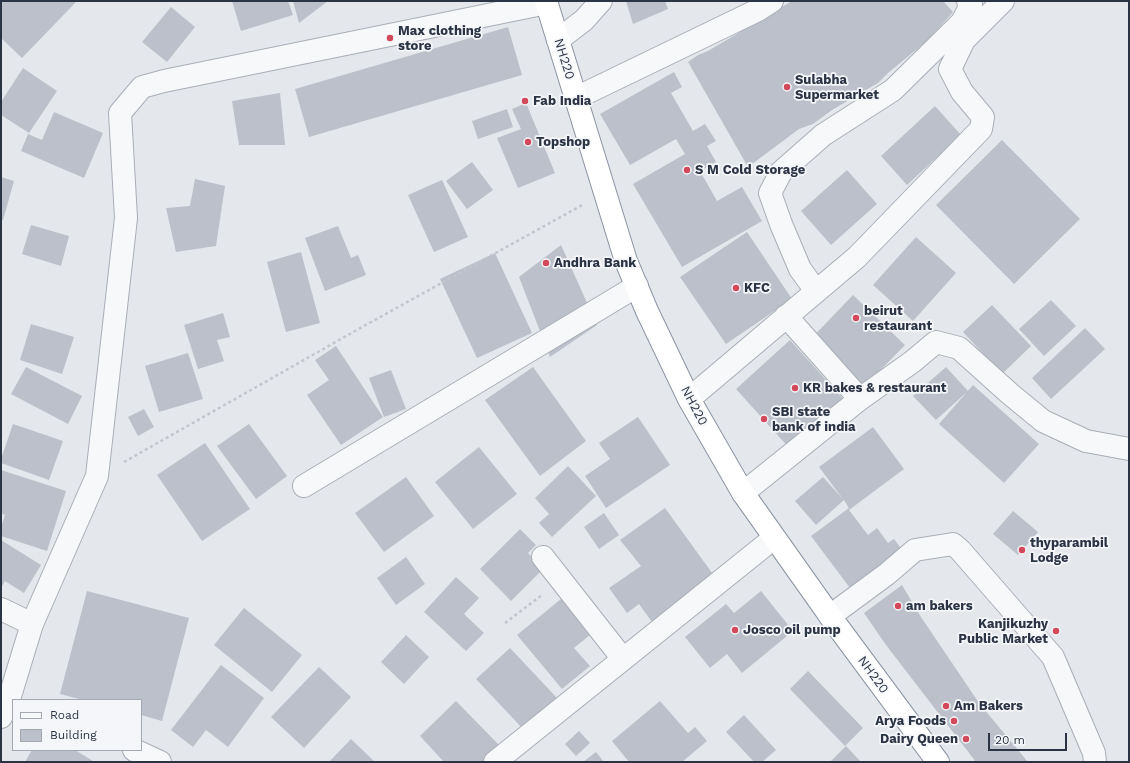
<!DOCTYPE html>
<html>
<head>
<meta charset="utf-8">
<style>
  body { margin:0 }
  #map { position:relative; width:1130px; height:763px; overflow:hidden; background:#e4e7ec; font-family:"Work Sans",sans-serif }
  canvas { display:block }
  .frame { position:absolute; inset:0; border:2px solid #2b3445; pointer-events:none }
  .legend { position:absolute; left:12px; top:699px; width:130px; height:52px; box-sizing:border-box; background:#f4f6f9; border:1px solid #a4a8b1; margin:0; padding:5px 7px; list-style:none; font-size:12px; color:#2b3445 }
  .legend li { display:flex; align-items:center; gap:8px; height:20px }
  .legend b { width:20px; border:1px solid #a4a8b1 }
  .scale { position:absolute; left:988px; top:733px; width:79px; height:18px; box-sizing:border-box; border:2px solid #2b3445; border-top:0; padding-left:5px; font-size:12px; line-height:14px; white-space:nowrap; color:#2b3445; -webkit-text-stroke:3px #f4f6f9; paint-order:stroke }
</style>
</head>
<body>
<div id="map">
<canvas width="1130" height="763"></canvas>
<div class="frame"></div>
<ul class="legend">
<li><b style="height:5px;background:#f7f8fa"></b>Road</li>
<li><b style="height:11px;background:#bbc0ca"></b>Building</li>
</ul>
<div class="scale">20 m</div>
</div>
<script>
const context = document.querySelector('canvas').getContext('2d');
context.lineJoin = 'round';
function fill(path, color) { context.fillStyle = color; context.fill(path, 'evenodd'); }
const poly = rows => new Path2D(rows.map(r => 'M' + r).join(''));
function trace(path, color, width, dash) { context.strokeStyle = color; context.lineWidth = width; context.lineCap = dash ? 'butt' : 'round'; context.setLineDash(dash || []); context.stroke(path); }
function label(font, color, halo, rows, align = 'center') {
  context.font = font + ' "Work Sans",sans-serif'; context.lineWidth = 3.5; context.setLineDash([]); context.textBaseline = 'middle'; context.strokeStyle = halo; context.fillStyle = color; for (const [text, x, y, turn = 0] of rows) {
    context.save(); context.translate(x, y); context.rotate((+turn || 0) * Math.PI / 180); context.textAlign = isNaN(turn) ? turn : align; if (halo) context.strokeText(text, 0, 0); context.fillText(text, 0, 0); context.restore();
  }
}
fill(poly([
  [2,1,77,1,22,58,1,38],
  [232,1,288,1,293,15,241,31],
  [293,1,328,1,299,23],
  [626,1,665,1,668,9,633,24],
  [792,1,943,1,953,12,928,40,888,73,878,83,832,110,813,124,799,129,748,167,688,62,698,55,708,51],
  [171,7,195,27,167,62,142,42],
  [508,27,522,75,309,137,295,89],
  [23,68,57,91,29,133,1,115,1,102],
  [674,72,682,87,671,93,693,131,705,124,716,141,707,146,716,162,700,171,717,201,742,187,762,221,682,267,633,184,685,154,676,139,630,165,600,114],
  [280,93,285,145,239,145,232,101],
  [526,103,555,173,518,188,497,138,521,129,512,109],
  [935,106,961,135,907,185,881,156],
  [507,109,513,127,478,139,472,121],
  [54,112,103,133,84,178,21,151,28,134,42,140],
  [1002,140,1080,219,1014,284,936,205],
  [472,162,493,190,467,209,446,181],
  [847,170,877,204,831,245,801,211],
  [1,177,14,181,3,220,1,220],
  [195,179,225,186,216,246,176,252,166,208,190,206],
  [442,180,468,237,434,252,408,195],
  [31,225,69,236,61,266,22,254],
  [338,226,351,258,358,255,366,275,325,291,305,238],
  [747,232,792,299,726,344,680,277],
  [916,237,956,273,913,321,873,285],
  [561,245,597,325,550,357,519,277],
  [301,252,320,323,286,332,267,262],
  [495,253,532,333,477,358,440,279],
  [853,295,905,345,858,393,807,343],
  [1051,300,1076,326,1044,356,1019,329],
  [992,305,1031,346,1002,374,963,332],
  [223,313,230,337,217,340,224,361,198,369,184,325],
  [31,324,74,337,62,374,20,360],
  [1085,328,1105,349,1051,399,1032,378],
  [790,340,845,401,791,450,736,389],
  [336,346,383,417,341,445,307,395,329,380,315,360],
  [188,353,203,399,159,412,145,366],
  [26,367,82,396,68,424,11,394],
  [533,367,586,441,540,476,485,400],
  [946,367,968,391,936,420,913,396],
  [391,370,406,409,384,417,369,378],
  [973,385,1039,444,1004,483,939,424],
  [144,409,154,427,138,436,128,417],
  [638,417,670,465,606,508,585,476,610,459,599,443],
  [13,424,63,441,49,480,1,463,1,459],
  [249,424,287,476,256,499,217,446],
  [873,427,904,469,849,510,868,535,877,528,888,543,894,539,908,558,856,596,811,536,849,508,844,500,816,525,795,501,823,477,843,499,819,467],
  [205,443,250,509,202,541,157,475],
  [479,447,517,494,473,529,435,482],
  [568,466,596,496,552,537,539,523,549,514,535,498],
  [1,470,66,491,47,551,1,536,1,527,5,515,1,513],
  [406,477,434,516,384,552,355,513],
  [665,508,715,577,652,622,639,604,627,613,609,588,641,566,620,540],
  [1013,511,1038,532,1018,555,993,534],
  [604,513,619,535,599,549,584,527],
  [520,529,536,545,528,553,543,569,511,601,480,569],
  [1,540,41,565,24,593,5,581,1,588],
  [406,557,425,584,396,605,377,578],
  [456,577,479,598,464,614,484,633,466,651,424,612],
  [902,585,921,617,979,703,1028,762,976,762,886,645,864,613],
  [87,591,189,618,162,721,141,715,141,700,83,700,60,694],
  [761,591,793,631,742,673,727,654,710,668,685,637,726,604,734,613],
  [561,599,590,635,574,648,590,666,562,689,517,635],
  [244,608,302,655,272,692,214,645],
  [406,635,429,657,404,684,381,662],
  [510,648,558,699,524,730,476,679],
  [221,665,264,698,228,747,206,730,193,747,171,730],
  [319,667,351,697,304,748,271,717],
  [808,671,863,728,845,746,790,689],
  [456,701,500,746,483,762,444,762,420,736],
  [660,701,688,733,695,727,707,741,682,762,629,762,612,741],
  [744,715,776,750,762,762,754,762,726,732],
  [579,731,590,743,576,756,565,744],
  [351,739,375,762,329,762],
  [846,746,861,762,830,762],
  [32,750,75,750,93,761,92,762,25,762],
  [596,752,604,762,583,762]
]), '#bbc0ca');
const minor = poly([
  [558,40,584,20,601,1],
  [576,98,758,10,772,1],
  [816,291,800,269,781,224,770,193,781,172,823,135,893,90,962,22,971,5,968,1],
  [786,316,860,399],
  [689,399,857,257,981,129,983,117,962,92,950,69,964,40,1003,1],
  [304,486,637,286],
  [743,493,860,399,912,362,936,342,959,348,1009,393,1043,421,1086,441,1129,449],
  [543,557,623,659],
  [1,609,32,624],
  [830,616,887,574,915,550,953,544,960,550,1053,657,1094,753,1095,762],
  [1,717,7,706,32,624,97,476,126,218,120,113,142,87,164,81,547,3],
  [134,750,160,762],
  [495,762,774,538]
]);
const highway = poly([
  [546,1,626,261,647,311,689,399,743,493,835,623,938,762]
]);
trace(minor, '#a9aeb7', 24);
trace(highway, '#8b94a3', 24);
trace(poly([
  [124,462,355,331,584,204],
  [505,623,542,595]
]), '#c2c5cb', 2.5, [3, 3]);
trace(minor, '#f7f8fa', 22);
trace(highway, '#fff', 22);
for (const [x, y, r, color] of [
  [390,38,4,"#d1495b"],
  [787,87,4,"#d1495b"],
  [525,101,4,"#d1495b"],
  [528,142,4,"#d1495b"],
  [687,170,4,"#d1495b"],
  [546,263,4,"#d1495b"],
  [736,288,4,"#d1495b"],
  [856,318,4,"#d1495b"],
  [795,388,4,"#d1495b"],
  [764,419,4,"#d1495b"],
  [1022,550,4,"#d1495b"],
  [898,606,4,"#d1495b"],
  [735,630,4,"#d1495b"],
  [1056,631,4,"#d1495b"],
  [946,706,4,"#d1495b"],
  [954,721,4,"#d1495b"],
  [966,739,4,"#d1495b"]
]) { const dot = new Path2D(); dot.arc(x, y, r, 0, 2 * Math.PI); context.fillStyle = color; context.fill(dot); trace(dot, '#f4f6f9', 1.5); }
label('bold 13px', '#2b3445', '#f4f6f9', [
  ["Max clothing",398,31],
  ["store",398,46],
  ["Sulabha",795,80],
  ["Supermarket",795,95],
  ["Fab India",533,101],
  ["Topshop",536,142],
  ["S M Cold Storage",695,170],
  ["Andhra Bank",554,263],
  ["KFC",744,288],
  ["beirut",864,311],
  ["restaurant",864,326],
  ["KR bakes & restaurant",803,388],
  ["SBI state",772,412],
  ["bank of india",772,427],
  ["thyparambil",1030,543],
  ["Lodge",1030,558],
  ["am bakers",906,606],
  ["Kanjikuzhy",1048,624,"right"],
  ["Public Market",1048,639,"right"],
  ["Josco oil pump",743,630],
  ["Am Bakers",954,706],
  ["Arya Foods",946,721,"right"],
  ["Dairy Queen",958,739,"right"]
], 'left');
label('13px', '#2b3445', '#f4f6f9', [
  ["NH220",564,59,73],
  ["NH220",694,406,62],
  ["NH220",873,675,54]
]);
</script>
</body>
</html>
